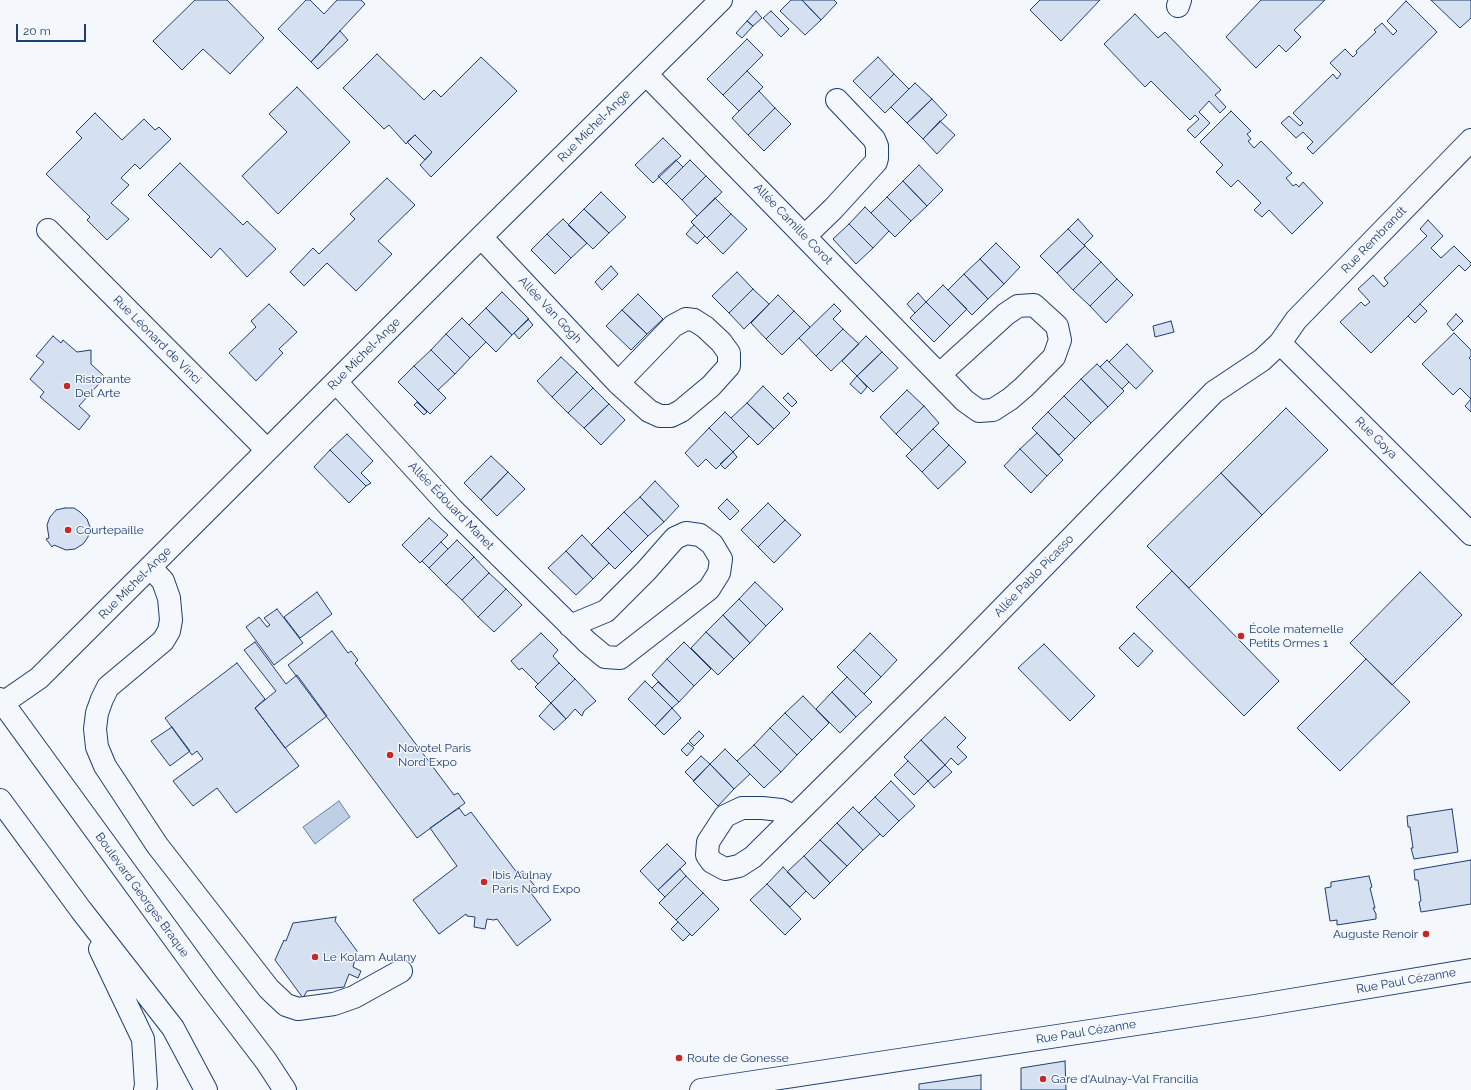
<!DOCTYPE html>
<html>
<head>
<meta charset="utf-8">
<style>
  body { margin:0 }
  #map { position:relative; width:1471px; height:1090px; overflow:hidden; background:#f4f7fb; font-family:Raleway,sans-serif }
  canvas { display:block }
  .scale { position:absolute; left:16px; top:24px; width:70px; height:18px; box-sizing:border-box; border:2px solid #1d3f73; border-top:0; padding-left:5px; font-size:12px; line-height:14px; white-space:nowrap; color:#1d3f73; -webkit-text-stroke:3px #f4f7fb; paint-order:stroke }
</style>
</head>
<body>
<div id="map">
<canvas width="1471" height="1090"></canvas>
<div class="scale">20 m</div>
</div>
<script>
const context = document.querySelector('canvas').getContext('2d');
context.lineJoin = 'round';
function fill(path, color) { context.fillStyle = color; context.fill(path, 'evenodd'); }
const poly = rows => new Path2D(rows.map(r => 'M' + r).join(''));
function trace(path, color, width, dash) { context.strokeStyle = color; context.lineWidth = width; context.lineCap = dash ? 'butt' : 'round'; context.setLineDash(dash || []); context.stroke(path); }
function label(font, color, halo, rows, align = 'center') {
  context.font = font + ' Raleway,sans-serif'; context.lineWidth = 3; context.setLineDash([]); context.textBaseline = 'middle'; context.strokeStyle = halo; context.fillStyle = color; for (const [text, x, y, turn = 0] of rows) {
    context.save(); context.translate(x, y); context.rotate((+turn || 0) * Math.PI / 180); context.textAlign = isNaN(turn) ? turn : align; if (halo) context.strokeText(text, 0, 0); context.fillText(text, 0, 0); context.restore();
  }
}
const water = poly([
  [339,801,350,817,315,844,303,827,339,801]
]);
fill(water, '#bed0e5');
trace(water, '#687fa3', 1);
const building = poly([
  [195,0,227,0,264,38,230,74,203,49,182,70,153,41,195,0],
  [306,0,310,0,324,14,337,0,361,0,365,4,311,62,278,29,306,0],
  [791,0,802,0,821,20,805,35,780,11,791,0],
  [802,0,834,0,837,3,821,20,802,0],
  [1040,0,1100,0,1061,41,1030,10,1040,0],
  [1261,0,1325,0,1294,30,1301,37,1286,52,1279,45,1256,68,1226,37,1261,0],
  [1431,0,1471,0,1471,18,1460,28,1431,0],
  [1406,1,1437,32,1313,154,1307,148,1313,142,1303,132,1296,138,1281,123,1289,116,1300,126,1303,123,1293,113,1333,74,1337,79,1341,74,1330,63,1345,49,1353,57,1357,53,1356,51,1376,32,1374,30,1382,23,1393,35,1397,31,1387,21,1406,1],
  [756,11,762,18,753,26,747,21,756,11],
  [771,11,789,29,781,37,763,18,771,11],
  [1135,14,1158,38,1165,32,1221,90,1215,95,1226,107,1220,113,1209,101,1199,112,1210,123,1195,138,1187,130,1199,119,1195,115,1190,120,1151,81,1145,87,1104,44,1135,14],
  [747,21,753,26,742,38,736,33,747,21],
  [340,31,348,40,318,69,311,62,340,31],
  [747,39,763,55,723,95,707,79,747,39],
  [377,54,424,100,434,90,441,97,481,57,517,91,431,177,420,165,432,152,415,135,406,144,389,125,384,129,343,88,377,54],
  [878,57,894,74,870,98,853,81,878,57],
  [747,71,763,87,739,111,723,95,747,71],
  [894,74,909,89,885,113,870,98,894,74],
  [915,83,932,99,907,123,891,107,915,83],
  [297,87,350,142,278,214,242,176,287,132,269,114,297,87],
  [759,91,775,108,748,135,732,118,759,91],
  [932,99,947,115,923,139,907,123,932,99],
  [775,108,791,124,764,151,748,135,775,108],
  [1231,111,1251,131,1247,134,1251,139,1248,141,1254,148,1261,141,1292,173,1286,178,1293,186,1296,184,1299,187,1303,182,1323,203,1292,234,1269,210,1262,217,1254,210,1261,203,1238,180,1231,187,1216,172,1223,165,1200,142,1231,111],
  [95,113,122,140,144,119,155,130,159,127,171,139,140,169,135,164,121,178,129,185,111,203,129,219,107,240,87,220,90,217,46,174,82,138,76,132,95,113],
  [940,121,955,135,937,154,923,139,940,121],
  [415,135,432,152,425,160,407,142,415,135],
  [663,138,681,156,653,183,635,165,663,138],
  [676,160,683,167,666,184,658,176,676,160],
  [690,160,706,176,682,200,666,184,690,160],
  [180,163,243,225,247,221,276,249,247,277,220,248,211,258,148,195,180,163],
  [919,165,943,190,927,206,903,181,919,165],
  [706,176,722,192,697,216,682,200,706,176],
  [387,178,415,205,378,241,392,254,356,291,327,263,304,286,290,272,313,248,319,254,355,219,350,214,387,178],
  [903,181,927,206,911,221,887,197,903,181],
  [601,192,626,217,609,233,584,209,601,192],
  [887,197,911,221,895,237,871,213,887,197],
  [715,198,731,214,707,238,691,222,715,198],
  [865,207,889,231,873,248,849,224,865,207],
  [584,209,609,233,593,249,568,225,584,209],
  [731,214,747,229,723,254,707,238,731,214],
  [563,219,587,243,571,258,547,234,563,219],
  [1078,219,1093,236,1084,245,1068,229,1078,219],
  [1428,220,1443,236,1431,248,1441,258,1454,246,1471,263,1471,265,1465,271,1459,265,1371,353,1340,322,1361,302,1365,306,1370,302,1358,289,1373,275,1384,287,1388,283,1384,278,1427,236,1420,229,1428,220],
  [849,224,873,248,856,264,833,239,849,224],
  [694,225,705,236,697,244,686,234,694,225],
  [1068,229,1085,246,1057,273,1040,256,1068,229],
  [547,234,571,258,555,274,531,250,547,234],
  [996,243,1020,267,1004,284,980,259,996,243],
  [1085,246,1101,262,1073,290,1057,273,1085,246],
  [980,259,1004,284,988,299,964,274,980,259],
  [1101,262,1117,279,1090,306,1073,290,1101,262],
  [611,266,618,274,602,290,595,282,611,266],
  [737,272,753,289,729,313,712,296,737,272],
  [964,274,988,299,972,315,948,290,964,274],
  [1117,279,1133,295,1106,323,1090,306,1117,279],
  [943,285,967,309,950,326,926,302,943,285],
  [753,289,769,304,744,329,729,313,753,289],
  [502,292,529,319,512,335,486,308,502,292],
  [918,293,926,302,915,313,907,304,918,293],
  [638,294,663,319,647,334,622,310,638,294],
  [778,295,794,311,766,339,751,323,778,295],
  [926,302,950,326,934,342,910,318,926,302],
  [269,304,297,332,279,349,283,353,256,381,229,353,256,327,251,321,269,304],
  [834,304,841,311,833,319,843,329,816,356,799,338,834,304],
  [1420,304,1427,311,1415,323,1408,316,1420,304],
  [486,308,512,335,496,352,469,325,486,308],
  [622,310,647,334,631,350,606,326,622,310],
  [794,311,810,327,782,355,766,339,794,311],
  [1456,314,1463,321,1453,331,1447,324,1456,314],
  [462,318,486,342,470,358,446,334,462,318],
  [528,319,533,325,519,339,514,333,528,319],
  [1171,321,1174,332,1155,337,1153,326,1171,321],
  [843,329,859,344,831,371,816,356,843,329],
  [1454,333,1471,350,1471,356,1469,358,1471,360,1471,399,1460,388,1453,395,1422,364,1454,333],
  [446,334,470,358,455,374,431,350,446,334],
  [53,336,61,343,63,340,77,352,91,350,91,364,105,377,79,406,90,416,79,430,40,397,44,392,30,379,44,362,36,356,53,336],
  [866,336,882,352,857,376,842,361,866,336],
  [1127,344,1153,371,1136,389,1109,362,1127,344],
  [431,350,455,374,438,390,414,366,431,350],
  [882,352,898,368,873,392,857,376,882,352],
  [561,357,577,372,552,397,537,381,561,357],
  [1107,360,1129,382,1122,389,1100,367,1107,360],
  [1097,364,1124,391,1108,407,1081,379,1097,364],
  [414,366,446,398,430,414,398,382,414,366],
  [577,372,593,388,568,413,552,397,577,372],
  [857,376,867,387,861,394,850,384,857,376],
  [1081,379,1108,407,1091,423,1064,396,1081,379],
  [763,386,790,413,774,429,747,403,763,386],
  [593,388,609,404,584,428,568,413,593,388],
  [907,390,924,406,896,434,880,417,907,390],
  [788,393,797,402,792,407,783,398,788,393],
  [1064,396,1091,423,1075,439,1048,412,1064,396],
  [1471,399,1471,412,1465,406,1471,399],
  [417,402,427,412,424,415,414,405,417,402],
  [747,403,774,429,758,445,731,418,747,403],
  [609,404,625,420,601,445,584,428,609,404],
  [924,406,939,423,912,450,896,434,924,406],
  [1286,408,1328,450,1262,515,1221,473,1286,408],
  [725,412,749,436,733,452,709,428,725,412],
  [1048,412,1075,439,1059,455,1032,428,1048,412],
  [709,428,733,452,716,469,706,459,698,467,685,453,709,428],
  [933,429,949,445,922,472,906,456,933,429],
  [1037,433,1063,460,1047,476,1020,449,1037,433],
  [347,434,373,461,361,473,371,483,366,486,330,450,347,434],
  [949,445,966,462,938,489,922,472,949,445],
  [1020,449,1047,476,1031,493,1004,466,1020,449],
  [330,450,366,486,349,503,314,467,330,450],
  [733,452,737,457,725,469,720,464,733,452],
  [491,456,508,472,481,500,464,483,491,456],
  [508,472,525,489,497,516,481,500,508,472],
  [1221,473,1262,515,1189,588,1147,546,1221,473],
  [655,481,679,506,664,522,640,497,655,481],
  [640,497,664,522,648,536,624,512,640,497],
  [727,499,739,511,730,520,718,508,727,499],
  [768,503,785,520,758,547,741,530,768,503],
  [65,508,74,508,80,512,87,519,90,527,88,537,83,544,75,549,66,550,54,545,52,547,46,539,49,538,47,525,50,517,56,510,65,508],
  [624,512,648,536,632,552,608,528,624,512],
  [429,518,448,535,420,563,402,545,429,518],
  [785,520,801,535,774,563,758,547,785,520],
  [608,528,632,552,615,569,591,545,608,528],
  [582,535,609,563,593,579,566,551,582,535],
  [457,540,474,557,446,585,429,568,457,540],
  [441,542,448,549,429,568,422,561,441,542],
  [566,551,593,579,576,595,548,568,566,551],
  [474,557,489,573,462,600,446,585,474,557],
  [1172,571,1279,681,1244,716,1136,607,1172,571],
  [1420,572,1462,615,1392,685,1350,643,1420,572],
  [489,573,506,589,478,617,462,600,489,573],
  [755,582,783,609,766,626,739,599,755,582],
  [506,589,522,605,494,632,478,617,506,589],
  [317,592,332,614,300,638,284,617,317,592],
  [739,599,766,626,750,643,723,615,739,599],
  [277,609,303,643,274,665,246,627,259,617,267,627,270,625,264,618,277,609],
  [723,615,750,643,734,659,706,632,723,615],
  [332,631,348,653,351,651,358,660,355,663,454,795,458,793,465,803,417,838,288,665,332,631],
  [706,632,734,659,718,675,691,648,706,632],
  [541,633,558,650,553,656,559,663,538,684,522,668,519,670,511,661,541,633],
  [870,633,897,660,881,677,854,650,870,633],
  [1134,633,1153,651,1138,667,1119,648,1134,633],
  [255,642,286,684,297,675,327,716,285,748,255,708,276,691,244,650,255,642],
  [684,642,711,669,694,686,667,659,684,642],
  [1044,644,1095,696,1070,721,1018,668,1044,644],
  [854,650,881,677,864,694,837,667,854,650],
  [667,659,694,686,679,702,652,675,667,659],
  [1366,659,1410,702,1340,771,1297,728,1366,659],
  [237,663,265,699,255,708,299,766,236,813,217,788,193,806,173,781,203,759,197,751,192,755,165,718,237,663],
  [559,663,575,679,551,703,535,687,559,663],
  [847,677,872,702,856,717,832,692,847,677],
  [575,679,596,701,584,711,582,716,575,709,566,719,551,703,575,679],
  [645,681,672,708,655,726,628,699,645,681],
  [658,682,679,702,672,708,652,688,658,682],
  [832,692,856,717,840,733,816,709,832,692],
  [803,696,829,723,812,740,785,713,803,696],
  [551,703,566,719,554,730,539,716,551,703],
  [672,708,681,718,664,735,655,726,672,708],
  [785,713,812,740,797,755,770,728,785,713],
  [945,717,966,738,957,747,967,757,958,765,951,758,945,765,921,740,945,717],
  [172,727,190,751,170,766,151,741,172,727],
  [770,728,797,755,781,772,754,745,770,728],
  [699,731,704,736,694,746,689,741,699,731],
  [921,740,945,765,928,781,904,757,921,740],
  [688,743,694,748,687,756,681,750,688,743],
  [754,745,781,772,764,788,737,761,754,745],
  [725,749,750,774,734,789,710,764,725,749],
  [701,756,710,764,694,781,685,772,701,756],
  [908,761,928,781,914,795,894,775,908,761],
  [710,764,734,789,718,806,693,781,710,764],
  [945,765,952,772,934,788,928,781,945,765],
  [891,781,915,806,899,821,875,797,891,781],
  [875,797,899,821,883,837,859,813,875,797],
  [853,807,880,834,863,850,837,823,853,807],
  [459,808,465,816,471,812,518,874,523,871,537,889,531,893,551,920,517,946,497,919,494,920,487,919,485,929,474,927,475,917,467,916,466,914,439,934,413,900,457,866,430,828,459,808],
  [1452,809,1458,852,1414,859,1411,848,1413,848,1410,827,1408,827,1407,816,1452,809],
  [837,823,863,850,847,866,820,840,837,823],
  [820,840,847,866,830,883,804,856,820,840],
  [667,844,686,863,658,890,640,871,667,844],
  [804,856,830,883,814,899,787,872,804,856],
  [1471,860,1471,904,1421,912,1419,902,1421,901,1418,880,1415,880,1414,870,1471,860],
  [783,867,806,891,790,907,767,884,783,867],
  [680,869,686,876,665,897,658,890,680,869],
  [686,876,703,893,676,920,659,903,686,876],
  [1369,876,1372,887,1370,888,1375,908,1373,908,1376,914,1376,919,1337,925,1337,920,1330,921,1325,888,1331,887,1331,882,1369,876],
  [767,884,801,919,785,935,750,900,767,884],
  [703,893,719,909,692,936,676,920,703,893],
  [336,917,335,921,357,951,353,967,361,971,358,978,349,974,344,987,307,991,303,998,275,960,284,940,286,941,293,923,336,917],
  [678,922,690,934,683,941,671,929,678,922],
  [1065,1061,1066,1090,1021,1090,1021,1068,1065,1061],
  [981,1075,981,1090,919,1090,919,1084,981,1075]
]);
fill(building, '#d5e0f0');
trace(building, '#1d3f73', 1);
const minor = poly([
  [1178,6,1180,0],
  [646,74,965,401,979,411,993,410,1010,399,1024,387,1054,357,1060,340,1057,326,1034,305,1018,306,1006,314,940,374],
  [48,230,267,450],
  [805,236,833,209,876,162,877,158,877,146,874,139,837,100],
  [481,237,618,383,649,411,660,416,671,416,681,411,711,386,729,366,729,353,721,342,705,327,694,320,686,319,673,326,618,383],
  [1280,343,1471,534],
  [336,382,452,509,587,642,605,657,620,658,709,589,719,573,721,559,712,544,700,535,686,533,675,538,646,571,606,611,570,626],
  [150,567,163,581,169,598,171,620,169,631,163,641,108,687,102,699,97,713,95,729,97,747,105,766,157,845,269,989,286,1005,298,1009,334,1004,354,997,401,971],
  [3,703,39,678,481,237,721,0],
  [793,816,781,810,762,808,742,808,725,816,708,842,707,855,712,862,725,869,739,866,753,857,952,660,1214,392,1262,360,1280,343,1296,320,1471,140]
]);
const major = poly([
  [0,699,208,985,266,1061,285,1090],
  [0,800,81,910,173,1028,206,1090],
  [100,949,143,1039,146,1085,145,1090],
  [701,1090,1255,1006,1471,970]
]);
trace(minor, '#1d3f73', 24);
trace(major, '#1d3f73', 24);
trace(minor, '#f4f7fb', 22);
trace(major, '#f4f7fb', 22);
for (const [x, y, r, color] of [
  [67,386,4,"#c62828"],
  [68,530,4,"#c62828"],
  [1241,636,4,"#c62828"],
  [390,755,4,"#c62828"],
  [484,882,4,"#c62828"],
  [1426,934,4,"#c62828"],
  [315,957,4,"#c62828"],
  [679,1058,4,"#c62828"],
  [1043,1079,4,"#c62828"]
]) { const dot = new Path2D(); dot.arc(x, y, r, 0, 2 * Math.PI); context.fillStyle = color; context.fill(dot); trace(dot, '#f4f7fb', 1.5); }
label('12px', '#1d3f73', '#f4f7fb', [
  ["Rue Michel-Ange",594,126,-45],
  ["Allée Camille Corot",793,224,46],
  ["Rue Rembrandt",1374,240,-46],
  ["Allée Van Gogh",550,310,47],
  ["Rue Léonard de Vinci",157,340,45],
  ["Rue Michel-Ange",364,354,-45],
  ["Rue Goya",1376,438,45],
  ["Allée Édouard Manet",451,506,46],
  ["Allée Pablo Picasso",1034,576,-46],
  ["Rue Michel-Ange",135,583,-45],
  ["Boulevard Georges Braque",142,895,54],
  ["Rue Paul Cézanne",1406,981,-10],
  ["Rue Paul Cézanne",1086,1032,-9]
]);
label('12px', '#1d3f73', '#f4f7fb', [
  ["Ristorante",75,379],
  ["Del Arte",75,393],
  ["Courtepaille",76,530],
  ["École maternelle",1249,629],
  ["Petits Ormes 1",1249,643],
  ["Novotel Paris",398,748],
  ["Nord Expo",398,762],
  ["Ibis Aulnay",492,875],
  ["Paris Nord Expo",492,889],
  ["Auguste Renoir",1418,934,"right"],
  ["Le Kolam Aulany",323,957],
  ["Route de Gonesse",687,1058],
  ["Gare d'Aulnay-Val Francilia",1051,1079]
], 'left');
</script>
</body>
</html>
